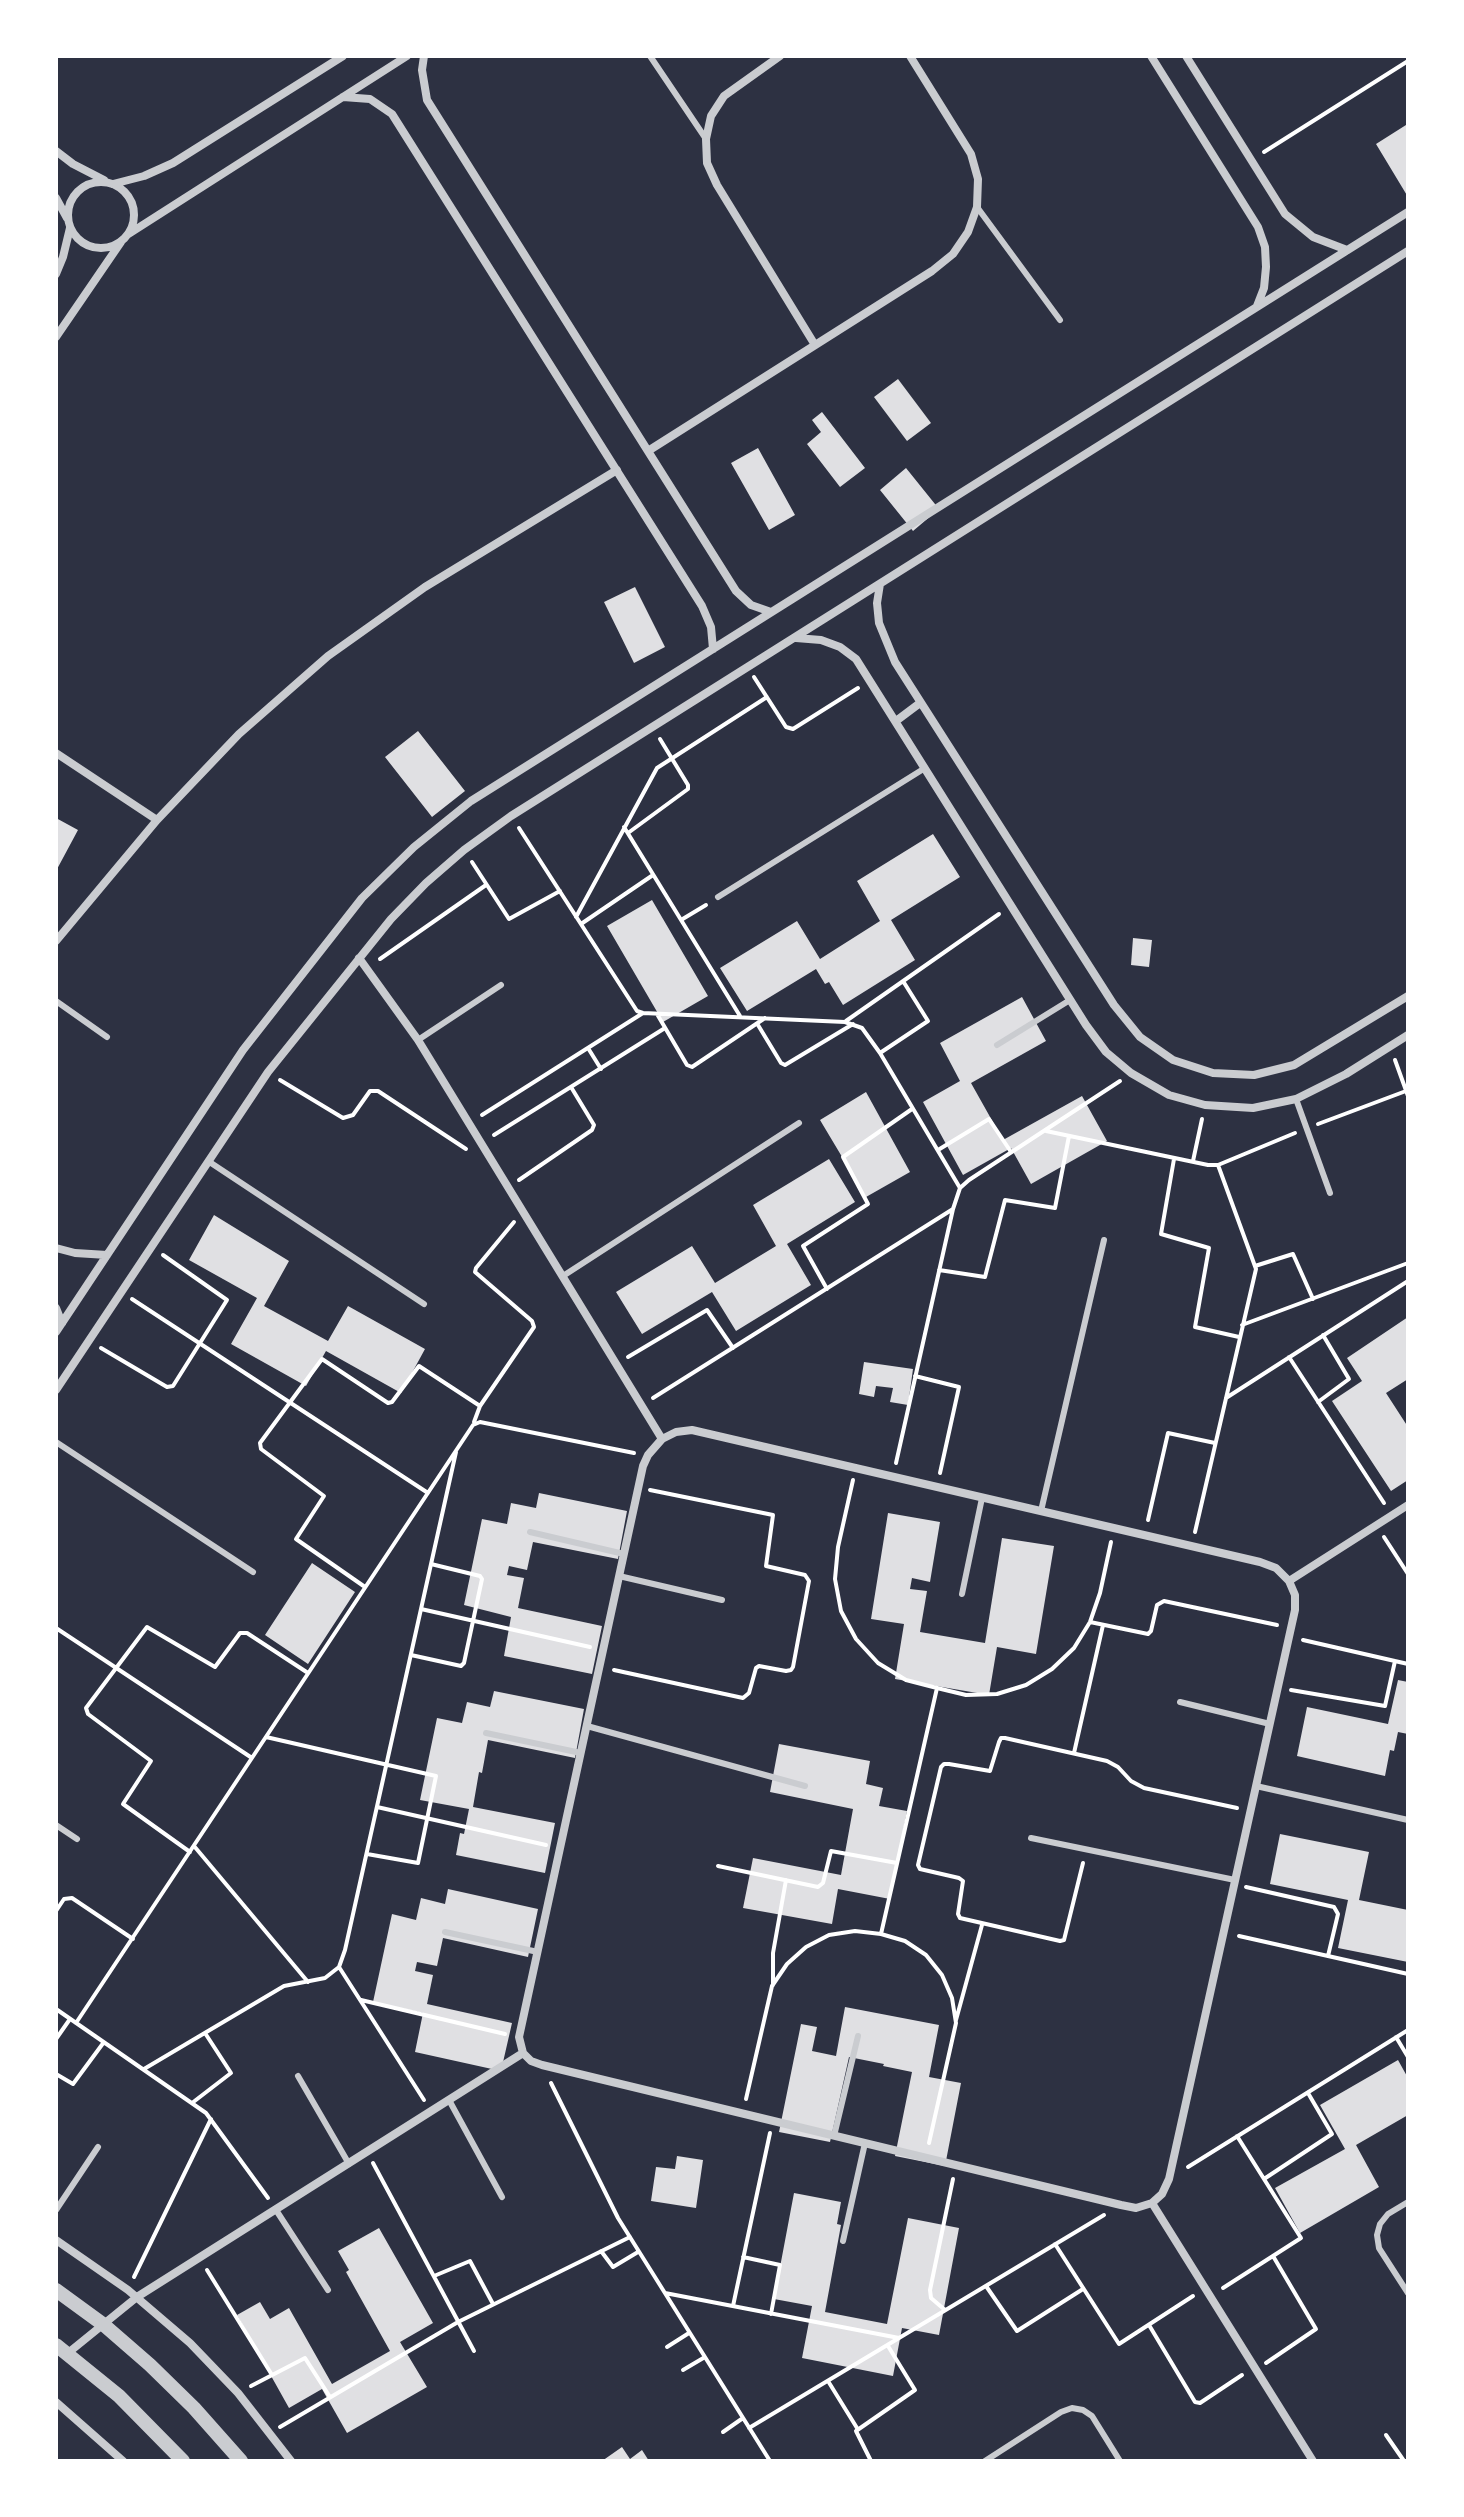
<!DOCTYPE html>
<html>
<head>
<meta charset="utf-8">
<style>
  body { margin:0 }
  #map { position:relative; width:1464px; height:2517px; overflow:hidden; background:#2d3142; font-family:Figtree,sans-serif }
  canvas { display:block }
  .frame { position:absolute; inset:0; border:58px solid #fff; pointer-events:none }
</style>
</head>
<body>
<div id="map">
<canvas width="1464" height="2517"></canvas>
<div class="frame"></div>
</div>
<script>
const context = document.querySelector('canvas').getContext('2d');
context.lineJoin = 'round';
function fill(path, color) { context.fillStyle = color; context.fill(path, 'evenodd'); }
const poly = rows => new Path2D(rows.map(r => 'M' + r).join(''));
function trace(path, color, width, dash) { context.strokeStyle = color; context.lineWidth = width; context.lineCap = dash ? 'butt' : 'round'; context.setLineDash(dash || []); context.stroke(path); }
fill(poly([
  [1406,125,1408,128,1408,197,1376,144],
  [898,379,931,423,907,441,874,397],
  [822,412,865,468,840,487,807,444,821,432,812,420],
  [758,448,795,515,769,530,731,463],
  [906,468,939,509,913,531,880,490],
  [635,587,665,647,634,663,604,602],
  [418,731,465,791,432,817,385,757],
  [56,818,78,830,56,871],
  [933,834,960,877,891,920,915,960,843,1005,829,982,825,984,816,969,747,1011,720,968,797,921,820,959,880,921,857,881],
  [652,900,708,996,663,1022,607,926],
  [1133,938,1152,940,1149,967,1131,965],
  [1022,997,1046,1041,971,1083,1003,1140,1082,1096,1107,1141,1031,1184,1011,1148,963,1175,923,1102,960,1081,940,1043],
  [866,1092,910,1172,866,1197,820,1120],
  [829,1159,855,1202,787,1244,811,1285,736,1331,712,1292,642,1334,616,1292,692,1246,715,1283,776,1246,753,1205],
  [214,1215,289,1261,264,1306,328,1341,348,1306,425,1349,401,1393,326,1351,306,1386,231,1344,257,1298,189,1260],
  [1408,1317,1408,1379,1386,1393,1408,1427,1408,1480,1391,1491,1332,1401,1362,1381,1347,1358],
  [864,1362,913,1369,908,1405,890,1402,893,1388,876,1386,874,1397,859,1394],
  [539,1493,627,1511,618,1559,533,1542,527,1570,509,1566,507,1575,524,1578,518,1608,602,1626,592,1674,504,1656,511,1617,464,1605,482,1519,507,1524,511,1503,536,1508],
  [888,1513,940,1522,930,1582,912,1578,910,1589,927,1591,920,1632,985,1643,1002,1538,1054,1546,1036,1654,997,1647,989,1695,895,1679,904,1624,871,1619],
  [312,1563,355,1592,308,1664,265,1635],
  [1398,1680,1408,1682,1408,1734,1398,1732,1394,1751,1390,1750,1385,1776,1297,1756,1307,1707,1388,1724],
  [494,1691,584,1709,575,1758,488,1740,482,1773,479,1772,473,1807,555,1823,545,1873,456,1855,460,1833,464,1834,469,1809,420,1800,437,1718,462,1723,467,1702,490,1707],
  [779,1744,870,1761,866,1784,883,1788,879,1806,907,1811,890,1899,838,1889,832,1924,743,1908,753,1858,841,1875,853,1809,770,1792],
  [1280,1834,1369,1852,1359,1900,1408,1910,1408,1962,1338,1948,1348,1900,1270,1884],
  [448,1889,538,1909,528,1957,443,1938,437,1966,417,1962,415,1971,433,1975,427,2004,512,2023,501,2071,415,2052,423,2013,373,2002,392,1914,416,1920,421,1898,445,1904],
  [845,2007,939,2025,929,2077,961,2083,945,2166,895,2156,912,2072,883,2066,884,2064,849,2057,830,2142,779,2132,801,2024,817,2027,812,2051,836,2056],
  [1398,2060,1408,2078,1408,2115,1356,2145,1379,2187,1300,2233,1275,2188,1345,2149,1320,2105],
  [677,2156,703,2160,696,2208,651,2201,656,2167,675,2169],
  [794,2193,841,2202,837,2224,841,2225,825,2312,887,2324,908,2218,959,2228,939,2335,902,2328,893,2376,802,2358,812,2306,774,2299],
  [379,2228,433,2323,400,2342,427,2387,347,2433,322,2389,289,2408,237,2315,260,2302,270,2319,289,2308,332,2384,390,2351,346,2272,349,2270,338,2251],
  [622,2447,630,2459,642,2450,649,2461,602,2461]
]), '#e0e0e3');
trace(poly([
  [1264,152,1408,61],
  [754,677,786,727,793,729,858,688],
  [624,827,740,1016],
  [519,828,637,1011,643,1013,845,1022,862,1028,880,1053,960,1188],
  [628,833,688,789,688,785,660,739],
  [472,862,509,919,560,891],
  [576,917,657,768,767,697],
  [681,920,706,905],
  [581,924,653,875],
  [380,959,486,885],
  [657,1014,687,1065,692,1067,765,1018],
  [846,1021,999,914],
  [758,1025,781,1063,785,1065,853,1024],
  [588,1048,601,1069],
  [880,1053,928,1021,903,981],
  [1395,1060,1408,1096],
  [280,1080,343,1118,353,1115,370,1091,378,1091,466,1149],
  [482,1115,643,1013],
  [1318,1124,1406,1091],
  [1046,1131,1208,1165,1218,1165,1295,1133],
  [494,1135,665,1028],
  [938,1150,989,1119,1011,1152],
  [1174,1159,1161,1234,1209,1248,1195,1327,1239,1337],
  [1193,1161,1202,1119],
  [519,1180,592,1130,594,1125,571,1087],
  [1255,1266,1293,1254,1313,1299],
  [939,1270,985,1277,1005,1200,1055,1208,1069,1136],
  [827,1289,803,1246,868,1204,843,1157,912,1109],
  [132,1299,428,1493],
  [1242,1325,1408,1263],
  [101,1348,167,1387,173,1386,227,1300,163,1255],
  [628,1357,707,1310,733,1348],
  [1289,1357,1384,1503],
  [915,1376,959,1387,940,1473],
  [653,1398,953,1209],
  [1226,1398,1408,1281],
  [1318,1402,1349,1379,1323,1335],
  [474,1422,480,1406,534,1327,532,1321,475,1272,476,1268,514,1222],
  [896,1463,953,1209,960,1188,969,1180,1120,1081],
  [853,1480,838,1547,835,1579,841,1611,856,1639,878,1663,906,1680,937,1688,966,1695,997,1694,1026,1685,1052,1669,1074,1648,1090,1622,1100,1593,1111,1542],
  [1148,1520,1168,1433,1215,1443],
  [1195,1532,1256,1269,1218,1165],
  [1384,1537,1408,1574],
  [365,1587,296,1539,324,1496,261,1449,260,1443,322,1359,388,1403,392,1402,419,1366,480,1406],
  [421,1609,590,1647],
  [1090,1622,1148,1634,1151,1631,1157,1605,1164,1601,1277,1625],
  [56,1628,252,1758],
  [1303,1640,1408,1664],
  [411,1655,461,1666,464,1663,482,1579,480,1576,431,1564],
  [614,1670,743,1698,749,1693,756,1668,759,1666,786,1671,791,1670,793,1667,809,1581,805,1575,766,1566,773,1515,650,1490],
  [1291,1690,1385,1706,1395,1661],
  [266,1737,436,1776,418,1863,367,1854],
  [1074,1753,1103,1625],
  [377,1807,546,1845],
  [194,1846,308,1982],
  [190,1852,123,1804,151,1761,88,1714,86,1708,147,1627,215,1667,240,1633,247,1633,308,1673],
  [1083,1863,1064,1940,1060,1941,960,1918,958,1914,963,1881,959,1878,920,1869,918,1865,941,1767,944,1764,949,1764,990,1771,999,1742,1001,1738,1005,1738,1107,1761,1118,1767,1131,1781,1144,1788,1237,1808],
  [718,1866,818,1887,823,1883,831,1851,897,1863],
  [1246,1887,1334,1907,1338,1914,1328,1956],
  [56,1911,64,1899,72,1898,133,1939],
  [881,1934,937,1688],
  [1239,1936,1408,1974],
  [339,1967,424,2100],
  [773,1985,773,1953,786,1880],
  [361,2000,505,2034],
  [56,2009,206,2113,268,2198],
  [956,2020,982,1925],
  [76,2023,473,1425,480,1422,634,1453],
  [1396,2037,1408,2057],
  [56,2039,70,2019],
  [144,2069,284,1986,325,1978,339,1967,345,1950,456,1452],
  [56,2074,73,2084,104,2042],
  [551,2083,618,2218,770,2461],
  [746,2099,772,1986,787,1964,806,1947,829,1935,855,1931,881,1934,905,1941,926,1955,942,1975,952,1998,956,2023,929,2143],
  [192,2103,231,2073,205,2033],
  [373,2163,474,2351],
  [1188,2167,1408,2030],
  [1264,2179,1332,2134,1308,2093],
  [1055,2244,1119,2344,1193,2296],
  [601,2251,613,2267,638,2252],
  [743,2257,780,2265,771,2314],
  [207,2270,272,2375],
  [434,2276,470,2261,493,2304],
  [134,2277,211,2119],
  [986,2286,1017,2331,1083,2289],
  [1223,2288,1301,2238,1237,2136],
  [665,2293,899,2338],
  [733,2306,770,2133],
  [945,2310,931,2298,930,2290,953,2179],
  [1149,2325,1195,2402,1200,2403,1242,2375],
  [667,2347,689,2333],
  [1266,2363,1316,2329,1273,2256],
  [683,2370,705,2357],
  [828,2381,857,2428],
  [251,2386,305,2358,330,2397],
  [280,2427,458,2322,630,2237],
  [749,2428,1104,2215],
  [723,2432,743,2418],
  [1386,2435,1404,2461],
  [871,2461,856,2431,915,2390,888,2346]
]), '#fff', 4);
trace(poly([
  [650,56,706,139],
  [977,207,1060,320],
  [718,897,925,768],
  [56,1001,107,1037],
  [418,1040,501,985],
  [997,1045,1070,1000],
  [1296,1099,1330,1193],
  [208,1161,424,1304],
  [563,1276,799,1123],
  [56,1442,253,1572],
  [1041,1511,1104,1240],
  [530,1532,624,1554],
  [619,1576,722,1600],
  [962,1594,982,1498],
  [1180,1702,1270,1724],
  [587,1726,805,1786],
  [486,1733,581,1753],
  [1256,1786,1408,1820],
  [56,1825,77,1839],
  [1031,1838,1235,1880],
  [445,1932,538,1952],
  [298,2076,349,2164],
  [449,2100,502,2197],
  [834,2136,858,2036],
  [1408,2202,1388,2214,1380,2224,1377,2235,1379,2248,1408,2293],
  [56,2210,98,2147],
  [276,2210,328,2290],
  [843,2241,865,2143],
  [985,2461,1061,2412,1072,2408,1083,2410,1092,2416,1120,2461]
]), '#caccd0', 6);
trace(poly([
  [424,56,422,70,427,100,736,591,751,605,771,612],
  [780,56,724,96,711,116,706,139,707,163,717,185,815,345],
  [1151,56,1258,227,1265,247,1266,267,1264,288,1257,306],
  [1186,56,1285,214,1313,237,1347,250],
  [343,97,370,99,392,114,702,606,711,627,713,649],
  [56,151,73,164,104,180],
  '68 215a33 33 0 1 1 66 0a33 33 0 1 1-66 0Z',
  [113,184,144,176,173,163,343,56],
  [56,198,67,218],
  [127,235,407,56],
  [56,274,63,257,70,228],
  [56,337,121,242],
  [648,451,932,271,953,254,968,232,977,207,978,179,971,154,910,56],
  [880,584,877,603,879,623,895,662,1114,1005,1140,1037,1173,1060,1213,1073,1254,1075,1294,1065,1408,996],
  [796,638,821,640,840,647,856,659,1086,1025,1106,1052,1131,1073,1169,1095,1205,1105,1253,1108,1296,1099,1346,1074,1408,1035],
  [896,721,920,703],
  [56,753,157,820],
  [56,941,157,820,239,734,328,656,425,587,617,470],
  [359,958,418,1040,662,1439],
  [56,1248,75,1253,107,1255],
  [56,1308,62,1323],
  [56,1332,243,1050,362,898,414,847,471,801,1408,212],
  [56,1390,268,1072,391,919,426,883,464,850,511,816,1408,251],
  [692,1430,1260,1562,1276,1568,1289,1581,1295,1595,1295,1610,1289,1637,1169,2179,1162,2194,1152,2203,1136,2208,1121,2205,542,2065,531,2061,523,2053,519,2037,643,1466,648,1455,662,1439,676,1432,692,1430],
  [1289,1581,1408,1505],
  [1152,2203,1313,2461],
  [56,2240,128,2290,190,2343,238,2393,291,2461],
  [68,2353,137,2297,523,2053],
  [56,2402,123,2461]
]), '#caccd0', 8);
trace(poly([
  [56,2290,104,2325,150,2365,194,2408,241,2461],
  [56,2345,119,2396,183,2461]
]), '#caccd0', 14);
</script>
</body>
</html>
